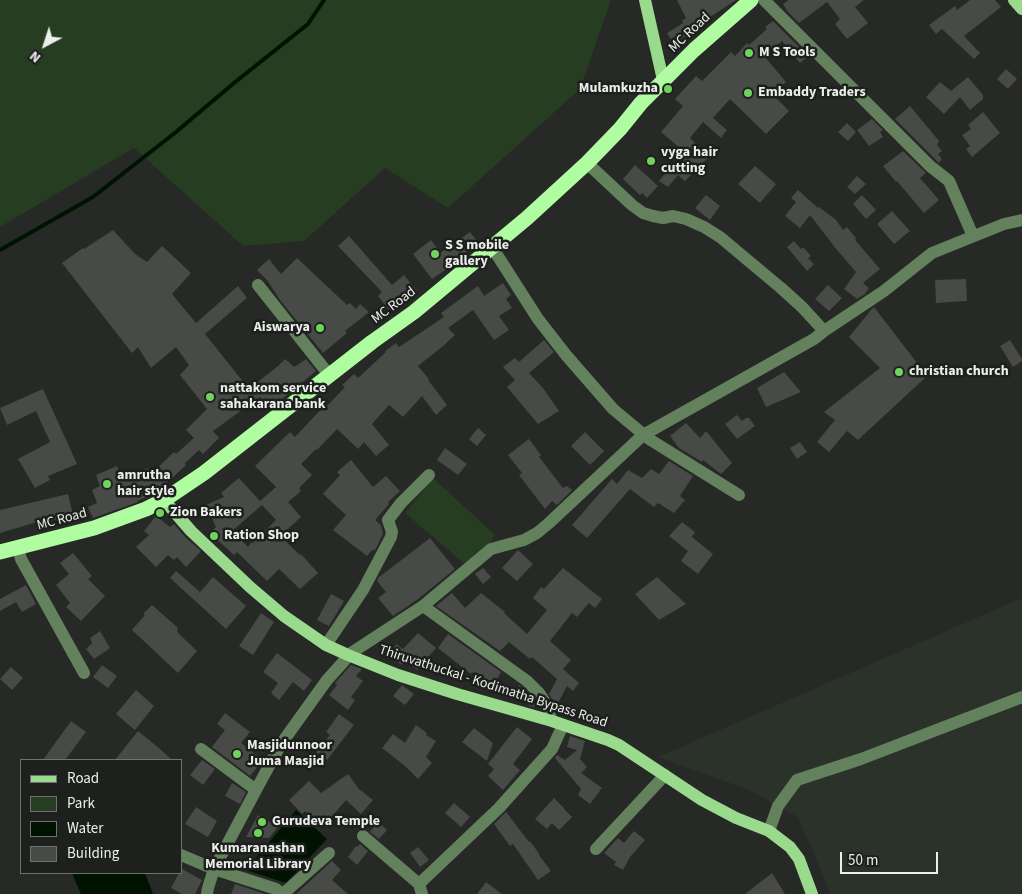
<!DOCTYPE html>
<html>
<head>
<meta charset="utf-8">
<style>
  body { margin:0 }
  #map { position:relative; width:1022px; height:894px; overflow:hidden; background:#272927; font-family:"Source Sans 3",sans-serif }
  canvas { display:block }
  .legend { position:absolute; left:20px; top:759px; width:162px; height:115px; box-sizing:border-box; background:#1d201d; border:1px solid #707270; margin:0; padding:6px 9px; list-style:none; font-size:15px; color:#eceeec }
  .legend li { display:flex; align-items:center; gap:10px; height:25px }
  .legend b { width:25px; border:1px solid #707270 }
  .north { position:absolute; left:20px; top:20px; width:50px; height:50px; -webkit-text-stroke:4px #1d201d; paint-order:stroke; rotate:220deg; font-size:14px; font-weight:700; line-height:20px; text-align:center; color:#eceeec }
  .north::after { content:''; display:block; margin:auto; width:18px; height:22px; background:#eceeec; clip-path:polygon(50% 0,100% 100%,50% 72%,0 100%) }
  .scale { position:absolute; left:840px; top:852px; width:98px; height:22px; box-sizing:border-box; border:2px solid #eceeec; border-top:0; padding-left:6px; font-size:15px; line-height:18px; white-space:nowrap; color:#eceeec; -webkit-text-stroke:4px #1d201d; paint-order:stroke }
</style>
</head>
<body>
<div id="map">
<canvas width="1022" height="894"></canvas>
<ul class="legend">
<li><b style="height:6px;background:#99da8d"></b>Road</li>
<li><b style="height:14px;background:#263d21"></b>Park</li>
<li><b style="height:14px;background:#001300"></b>Water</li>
<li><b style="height:14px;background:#484a47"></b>Building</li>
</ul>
<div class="north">N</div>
<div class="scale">50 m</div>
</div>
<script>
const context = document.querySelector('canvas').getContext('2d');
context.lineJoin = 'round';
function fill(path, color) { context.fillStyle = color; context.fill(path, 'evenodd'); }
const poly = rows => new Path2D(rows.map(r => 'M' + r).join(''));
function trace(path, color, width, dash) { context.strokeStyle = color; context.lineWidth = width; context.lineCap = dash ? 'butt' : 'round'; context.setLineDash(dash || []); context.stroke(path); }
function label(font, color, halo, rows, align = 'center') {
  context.font = font + ' "Source Sans 3",sans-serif'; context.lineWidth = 5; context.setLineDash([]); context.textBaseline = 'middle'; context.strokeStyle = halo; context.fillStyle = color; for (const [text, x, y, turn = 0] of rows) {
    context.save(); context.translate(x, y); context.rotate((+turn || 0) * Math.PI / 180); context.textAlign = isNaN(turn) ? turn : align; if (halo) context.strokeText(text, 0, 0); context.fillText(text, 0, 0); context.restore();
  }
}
fill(poly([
  [1022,598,1022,894,831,894,798,817,749,790,658,757]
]), '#2b322a');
fill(poly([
  [0,0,611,0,580,89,448,208,385,168,304,241,243,246,134,148,0,227],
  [433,478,495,535,489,544,466,565,405,513]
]), '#263d21');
fill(poly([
  [296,810,327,839,286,883,246,870],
  [72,873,145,873,153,894,81,894]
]), '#001300');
trace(poly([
  [0,250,93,197,176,132,234,83,308,24,324,0]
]), '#001300', 4);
fill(poly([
  [677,0,736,0,710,17,712,18,692,34,691,33,674,44,667,33,683,23,682,21,686,18],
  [789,0,864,0,855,7,868,23,847,39,835,24,840,19,827,2,799,23,786,10,787,10,783,4],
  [970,0,995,0,1001,7,964,36,980,53,974,59,942,29,936,34,929,25,955,6,957,10],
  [773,21,808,56,800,63,782,41,764,56,786,82,772,94,789,111,766,134,730,99,713,118,727,130,721,138,703,122,690,138,709,157,685,181,678,175,668,187,659,181,677,159,674,156,681,149,661,132,683,106,675,99,696,76,702,81,731,52,735,56,747,43,749,45,767,29,765,27],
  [1006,69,1017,79,1008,89,997,79],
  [968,77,983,95,983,99,970,110,960,97,944,114,926,97,940,82,951,91],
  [910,106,939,141,937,145,942,151,938,154,942,159,939,163,895,119],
  [983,112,1000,133,972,157,966,149,970,146,962,135,971,129,968,125],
  [872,119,883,130,880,132,883,137,869,146,857,130],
  [847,123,856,132,848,141,838,132],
  [903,151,926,173,920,178,939,200,924,213,897,181,896,182,883,166],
  [635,165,658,186,647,198,642,193,640,195,623,179],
  [755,166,776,184,760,203,738,184],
  [857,176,866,184,855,194,847,187],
  [798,190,818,208,819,207,836,220,843,230,847,227,856,238,855,240,880,269,863,283,869,288,865,294,857,299,844,289,856,272,837,250,810,215,800,228,785,216,796,202,791,198],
  [706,195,720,206,710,220,695,208],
  [862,195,876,210,866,219,853,204],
  [892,211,910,231,894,244,877,224],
  [113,230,135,254,147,262,162,246,191,273,172,294,196,323,238,286,247,298,205,334,249,389,278,366,285,359,294,367,306,359,316,371,270,409,260,397,213,431,219,438,203,454,199,450,185,463,186,465,156,493,137,501,138,502,93,518,88,507,97,503,92,490,100,486,96,475,117,466,121,478,148,468,151,474,174,452,176,454,194,438,186,430,207,409,180,375,189,365,176,347,151,368,138,347,132,353,62,263,83,248,84,249],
  [470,232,478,242,448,268,432,279,413,254,431,240,440,253],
  [349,236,392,285,404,275,417,291,390,312,378,296,382,292,338,246],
  [794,241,801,249,803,247,811,256,808,258,814,264,807,271,787,247],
  [297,258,347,305,350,303,356,309,360,304,369,312,345,331,347,333,323,353,280,300,267,280,257,270,269,259,281,274],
  [966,279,967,301,936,303,935,280],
  [503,283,511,295,506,299,512,308,499,316,509,330,494,340,473,310,448,328,455,335,443,346,418,366,429,379,428,380,447,405,436,415,422,396,403,417,389,405,372,424,389,445,376,456,364,442,358,449,337,429,317,450,316,449,301,464,312,475,299,488,301,491,288,502,301,517,280,536,300,555,301,554,318,573,300,589,279,569,267,581,237,552,234,555,210,533,216,527,206,505,224,497,221,493,239,478,260,501,276,487,255,466,290,432,295,437,326,404,327,406,345,387,342,385,354,374,358,378,386,352,385,351,396,343,399,347,444,317,441,313,478,286,484,296],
  [262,505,276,520,253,543,252,542,248,547,232,531],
  [828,285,842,298,829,311,815,299],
  [874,307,927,376,858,440,847,431,829,452,817,442,835,420,824,412,880,368,849,337,871,310],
  [544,340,554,352,529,373,543,388,559,411,538,424,507,387,515,380,503,367,515,358,519,362],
  [1010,340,1022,359,1022,361,1013,367,1000,346],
  [784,372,801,392,766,407,757,388],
  [43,389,77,464,48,476,50,480,35,488,18,459,50,442,36,411,7,425,0,408],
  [737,415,742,421,746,418,749,418,755,426,737,439,725,424],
  [686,423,700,438,706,431,732,463,721,474,703,460,702,462,679,448,670,436],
  [478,428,486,435,477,446,469,439],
  [585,432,604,451,590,465,571,446],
  [529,439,541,455,539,457,563,488,567,486,572,490,557,505,552,501,545,509,519,475,522,473,508,455],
  [800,442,807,452,797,459,790,448],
  [445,448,467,464,458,475,437,460],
  [351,460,373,487,386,476,400,491,388,502,389,504,375,520,381,525,383,534,375,550,372,550,367,556,333,530,346,515,323,494,340,475,337,472],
  [669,461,693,476,680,496,685,500,674,513,658,503,654,507,630,489,587,538,572,525,612,479,617,484,628,470,642,478,651,469,659,474],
  [68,494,73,515,47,522,47,519,0,533,0,510],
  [156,516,170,527,174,524,185,537,201,551,186,567,177,557,174,560,168,555,156,567,136,547,149,535,144,531],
  [682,522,695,532,692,537,713,554,698,574,681,561,688,551,669,536],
  [430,538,455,569,418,599,393,616,378,598,386,592,377,581,378,578],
  [518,550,533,564,517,581,502,568],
  [73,553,92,576,88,579,105,596,81,621,66,607,70,603,56,585,69,574,60,563],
  [483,568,491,577,483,584,475,574],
  [563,568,602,599,595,608,589,603,577,617,572,613,550,641,571,660,563,669,579,683,573,691,567,686,558,703,552,699,549,694,557,679,532,657,530,659,509,642,500,651,436,606,452,593,465,608,481,593,505,612,504,613,527,634,547,610,533,598,541,587,544,589],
  [176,571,200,592,213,577,246,606,226,629,170,578],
  [657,577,686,604,659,620,635,594],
  [26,585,36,604,22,612,16,602,0,611,0,599],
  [331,594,344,601,329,626,317,620],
  [152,605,178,628,177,632,197,651,178,673,132,630,145,615,143,614],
  [261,613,274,622,253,655,239,646],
  [100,631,110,648,94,659,86,649,92,643,90,638],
  [418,633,436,648,417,670,405,660,402,665,389,657,396,644,403,649],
  [448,634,501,672,493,686,472,672,471,674,438,648],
  [277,653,312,680,304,691,293,682,279,700,271,693,278,683,263,672],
  [102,665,117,676,108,688,93,677],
  [351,665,362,669,356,676,363,681,351,697,355,700,348,710,329,695,337,685,335,683],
  [11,667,23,678,12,690,0,679],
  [402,685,414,694,405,705,393,696],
  [519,685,533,698,536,703,534,707,530,706,513,694],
  [136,690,154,706,135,730,116,714],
  [225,713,250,732,241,743,263,760,250,776,212,747,225,730,217,724],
  [339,714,354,725,327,760,316,752,330,735,326,732],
  [71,721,86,732,65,760,43,760],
  [416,725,427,733,426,735,436,741,426,757,432,763,418,779,405,766,382,748,393,734,405,743],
  [517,727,532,739,513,764,520,770,503,790,488,776,494,769,488,764],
  [474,728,493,743,487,761,462,742],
  [138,731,160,749,172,760,115,760],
  [570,736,585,741,580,759,587,767,581,773,602,788,590,804,578,795,581,789,555,758,557,755,565,760,577,750,567,747],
  [202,760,215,769,203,785,190,775],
  [348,774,359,789,373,800,361,814,346,800,323,827,305,811,302,814,289,800,309,781,321,793],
  [232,783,246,792,240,804,225,796],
  [554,798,565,809,564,809,572,817,559,830,552,823,547,829,535,819],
  [454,803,470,817,461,827,445,813],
  [196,807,217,821,208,837,185,824],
  [506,812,529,842,530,841,540,855,539,855,551,871,538,880,513,844,510,846,494,824],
  [258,815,278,827,269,838,246,837],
  [378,822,387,830,379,839,370,832],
  [634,831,645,840,630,857,623,870,614,865,616,862,604,853,618,838,624,843],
  [360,844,368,851,357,865,348,857,356,846,357,847],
  [418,847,429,860,420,867,410,853],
  [332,861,341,870,332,880,348,894,296,894],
  [182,869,202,880,195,894,182,894,171,888,179,873,181,873],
  [772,873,785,894,745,894],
  [486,882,502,894,477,894],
  [235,884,265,894,231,894]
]), '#484a47');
trace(poly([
  [764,0,930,166,949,181,973,236],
  [587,163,632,205,643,213,653,216,663,218,673,216,686,219,704,227,720,237,781,288,802,307,824,331],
  [492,247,538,319,566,355,613,409,649,439,739,495],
  [258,285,330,376],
  [18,548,21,559,84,673],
  [423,606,527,681,539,693,543,699,552,721],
  [326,645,363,590,391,537,392,532,388,520,401,503,429,475],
  [201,749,256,790],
  [769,831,778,806,797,780,861,759,1022,697],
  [363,836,419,884,422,894],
  [596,849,665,775],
  [181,855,214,869,276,889,282,894],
  [419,884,499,808,552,749,563,725],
  [207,894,208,888,214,869,256,790,281,744,327,680,345,660,348,655,423,606,491,549,524,540,537,533,549,523,643,435,814,339,824,331,884,291,932,253,1004,224,1022,220],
  [283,894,329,853]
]), '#62815c', 12);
trace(poly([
  [645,0,663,80],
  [1014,0,1022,9],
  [164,500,191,531,250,587,284,616,326,645,348,655,398,675,457,694,552,721,608,740,619,745,702,800,736,818,769,831,790,847,799,859,812,894]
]), '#99da8d', 12);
trace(poly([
  [0,552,94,528,146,509,164,500,204,473,372,342,414,312,527,218,587,163,620,129,641,103,694,50,751,0]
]), '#affda0', 15);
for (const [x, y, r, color] of [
  [749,53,5,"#71d35e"],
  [668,89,5,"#71d35e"],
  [748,93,5,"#71d35e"],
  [651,161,5,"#71d35e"],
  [435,254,5,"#71d35e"],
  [320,328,5,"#71d35e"],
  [899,372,5,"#71d35e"],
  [210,397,5,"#71d35e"],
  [107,484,5,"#71d35e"],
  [160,513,5,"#71d35e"],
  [214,536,5,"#71d35e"],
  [237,754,5,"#71d35e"],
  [262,822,5,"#71d35e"],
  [258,833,5,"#71d35e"]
]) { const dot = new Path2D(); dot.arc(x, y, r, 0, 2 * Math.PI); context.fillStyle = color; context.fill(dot); trace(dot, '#1d201d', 2); }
label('14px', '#eceeec', '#1d201d', [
  ["MC Road",690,33,-43],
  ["MC Road",394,306,-37],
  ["MC Road",62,520,-15],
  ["Thiruvathuckal - Kodimatha Bypass Road",493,687,18]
]);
label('bold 14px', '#eceeec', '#1d201d', [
  ["M S Tools",759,53],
  ["Mulamkuzha",658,89,"right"],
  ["Embaddy Traders",758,93],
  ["vyga hair",661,153],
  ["cutting",661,169],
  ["S S mobile",445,246],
  ["gallery",445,262],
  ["Aiswarya",310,328,"right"],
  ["christian church",909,372],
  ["nattakom service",220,389],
  ["sahakarana bank",220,405],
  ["amrutha",117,476],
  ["hair style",117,492],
  ["Zion Bakers",170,513],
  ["Ration Shop",224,536],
  ["Masjidunnoor",247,746],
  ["Juma Masjid",247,762],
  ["Gurudeva Temple",272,822],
  ["Kumaranashan",258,849,"center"],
  ["Memorial Library",258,865,"center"]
], 'left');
</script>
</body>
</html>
